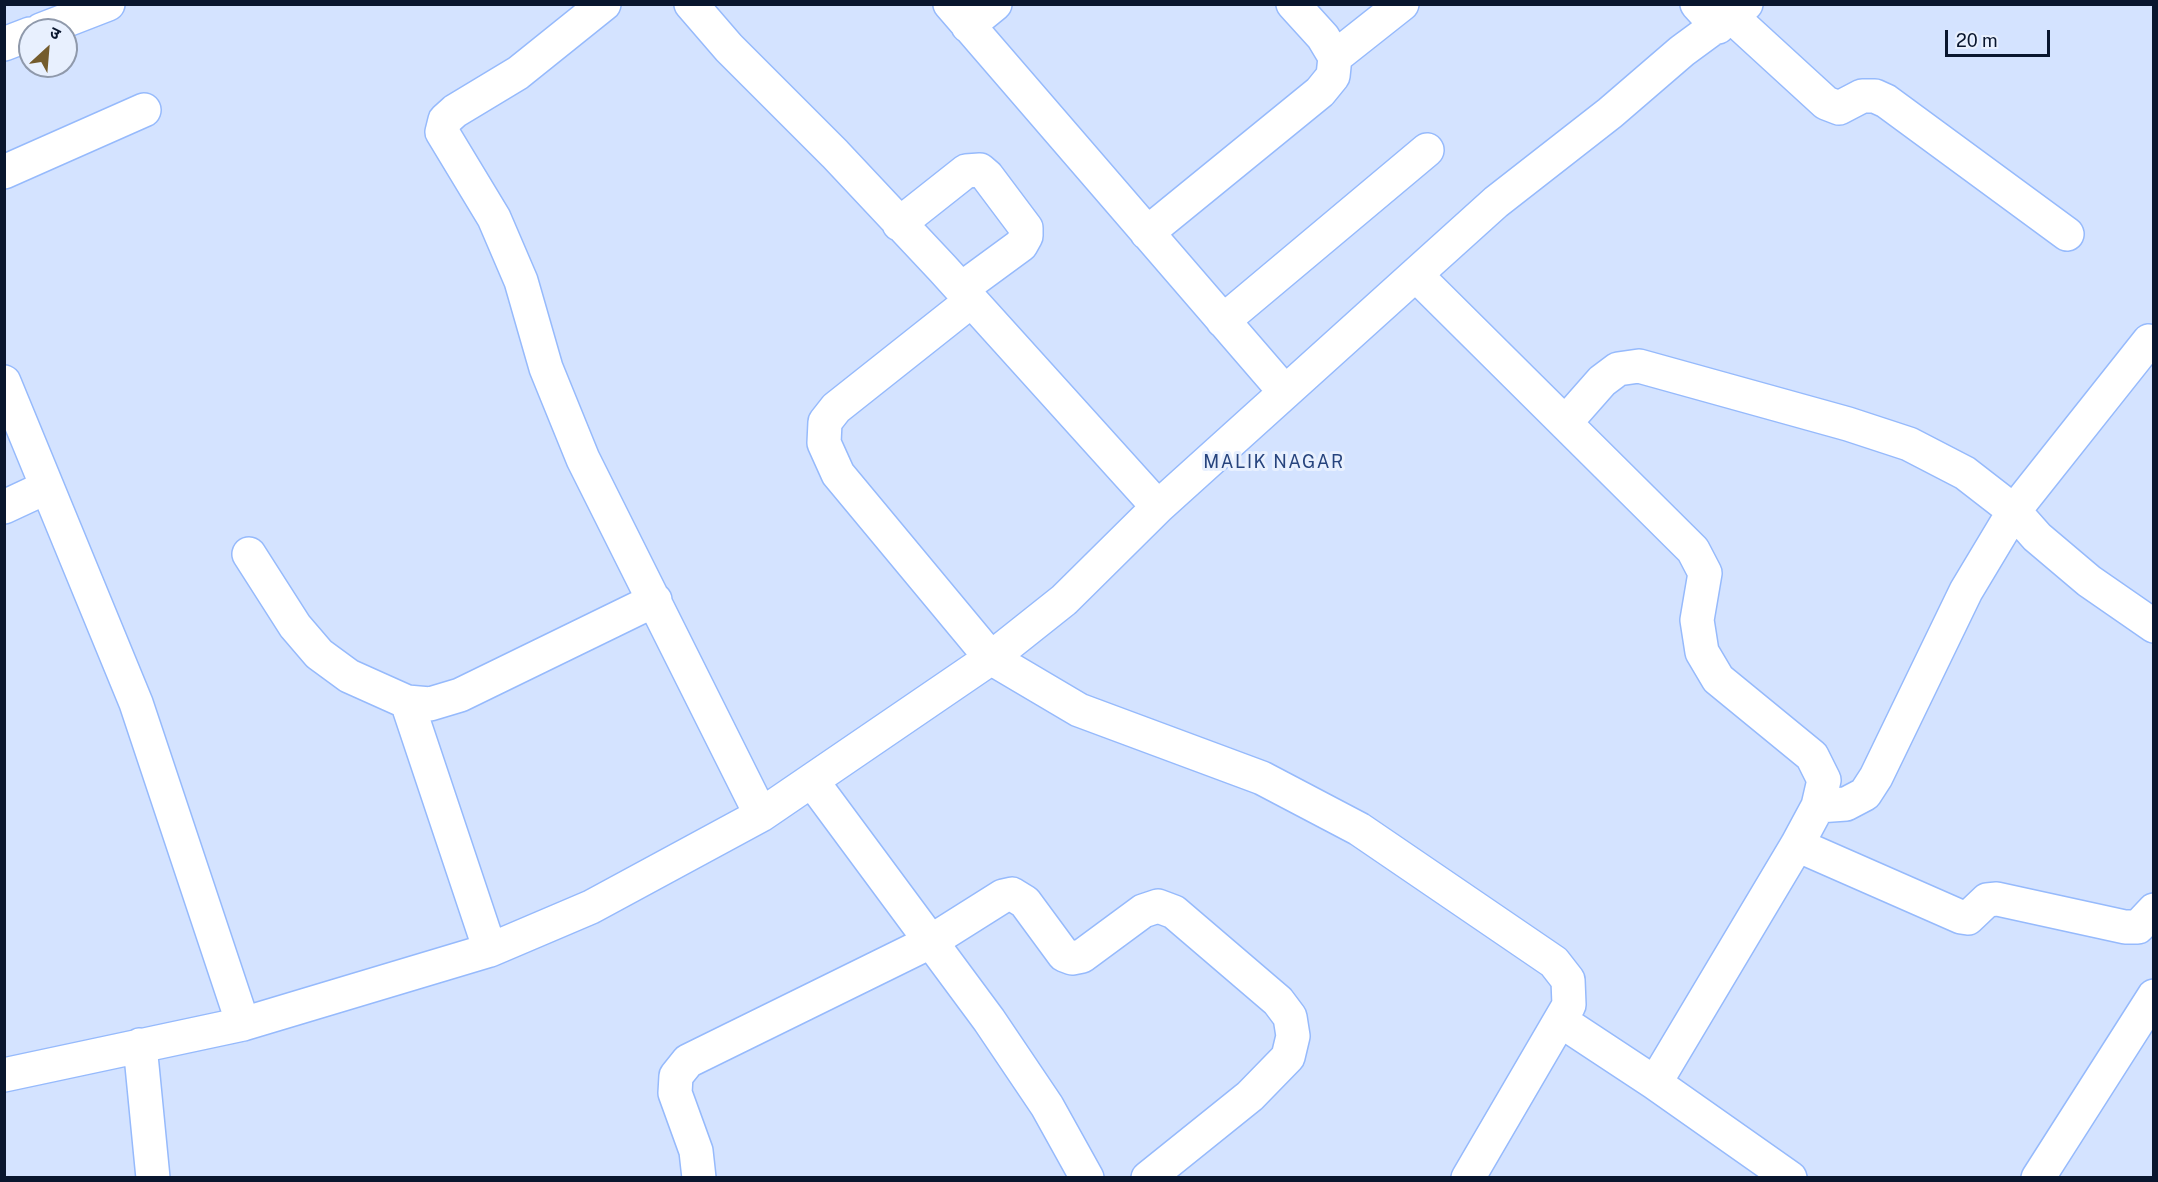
<!DOCTYPE html>
<html>
<head>
<meta charset="utf-8">
<style>
  body { margin:0 }
  #map { position:relative; width:2158px; height:1182px; overflow:hidden; background:#d4e3ff; font-family:"Public Sans","Noto Sans Devanagari",sans-serif }
  canvas { display:block }
  .frame { position:absolute; inset:0; border:6px solid #09162e; pointer-events:none }
  .north { position:absolute; left:18px; top:18px; width:60px; height:60px; box-sizing:border-box; background:#e8f0fe; border:2px solid #8f99ab; border-radius:50%; rotate:26deg; font-size:16px; font-weight:700; line-height:24px; text-align:center; color:#09162e }
  .north::after { content:''; display:block; margin:auto; width:21px; height:27px; background:#745c2d; clip-path:polygon(50% 0,100% 100%,50% 72%,0 100%) }
  .scale { position:absolute; left:1945px; top:30px; width:105px; height:27px; box-sizing:border-box; border:3px solid #09162e; border-top:0; padding-left:8px; font-size:18px; line-height:21px; white-space:nowrap; color:#09162e; -webkit-text-stroke:4px #e8f0fe; paint-order:stroke }
</style>
</head>
<body>
<div id="map">
<canvas width="2158" height="1182"></canvas>
<div class="frame"></div>
<div class="north">उ</div>
<div class="scale">20 m</div>
</div>
<script>
const context = document.querySelector('canvas').getContext('2d');
context.lineJoin = 'round';
const poly = rows => new Path2D(rows.map(r => 'M' + r).join(''));
function trace(path, color, width, dash) { context.strokeStyle = color; context.lineWidth = width; context.lineCap = dash ? 'butt' : 'round'; context.setLineDash(dash || []); context.stroke(path); }
function label(font, color, halo, rows, align = 'center') {
  context.font = font + ' "Public Sans",sans-serif'; context.lineWidth = 6; context.setLineDash([]); context.textBaseline = 'middle'; context.strokeStyle = halo; context.fillStyle = color; for (const [text, x, y, turn = 0] of rows) {
    context.save(); context.translate(x, y); context.rotate((+turn || 0) * Math.PI / 180); context.textAlign = isNaN(turn) ? turn : align; if (halo) context.strokeText(text, 0, 0); context.fillText(text, 0, 0); context.restore();
  }
}
const minor = poly([
  [604,4,518,73,455,111,445,120,442,132,494,218,521,281,546,368,583,459,761,815],
  [691,4,729,48,835,154,943,269,1158,507],
  [950,4,1285,392],
  [1697,4,1718,27],
  [1731,16,1826,103,1839,108,1862,96,1875,96,1886,101,2067,234],
  [968,26,995,4],
  [41,30,108,4],
  [4,44,30,34],
  [1335,57,1402,4],
  [4,172,144,110],
  [899,224,966,171,980,170,987,176,1026,228,1026,236,1021,245,961,289],
  [1147,233,1320,92,1333,76,1335,57,1323,37,1293,4],
  [1417,276,1693,550,1705,573,1697,620,1702,652,1718,679,1812,756,1824,780,1818,806,1797,845,1655,1083],
  [971,301,836,408,825,422,824,443,838,474,991,658,1079,710,1262,778,1359,829,1554,962,1568,980,1569,1005,1468,1178],
  [1223,321,1427,150],
  [4,382,136,703,243,1024],
  [1565,423,1602,381,1618,369,1639,366,1848,424,1909,444,1965,473,2014,511,2037,537,2089,581,2154,626],
  [4,507,47,487],
  [249,554,295,626,319,654,349,676,407,702,430,704,460,695,655,600],
  [407,702,490,950],
  [812,781,989,1020,1047,1106,1087,1178],
  [1818,806,1846,804,1865,794,1876,777,1966,591,2014,511,2149,341],
  [1797,845,1961,917,1968,918,1987,900,1997,899,2125,927,2138,927,2154,910],
  [1561,1021,1655,1083,1790,1178],
  [140,1045,153,1178],
  [4,1075,243,1024,490,950,591,907,761,815,991,658,1064,600,1158,507,1496,202,1610,113,1682,51,1746,4],
  [699,1178,696,1151,675,1093,676,1076,688,1061,930,942,1003,896,1012,894,1025,902,1064,955,1072,958,1082,956,1143,911,1158,906,1174,912,1278,1001,1290,1017,1293,1036,1288,1057,1250,1096,1148,1178],
  [2038,1178,2154,996]
]);
trace(minor, '#96bafc', 36);
trace(minor, '#fff', 33);
context.letterSpacing = '1.5px';
label('18px', '#27447d', '#e8f0fe', [
  ["MALIK NAGAR",1274,462]
]);
context.letterSpacing = '0px';
</script>
</body>
</html>
